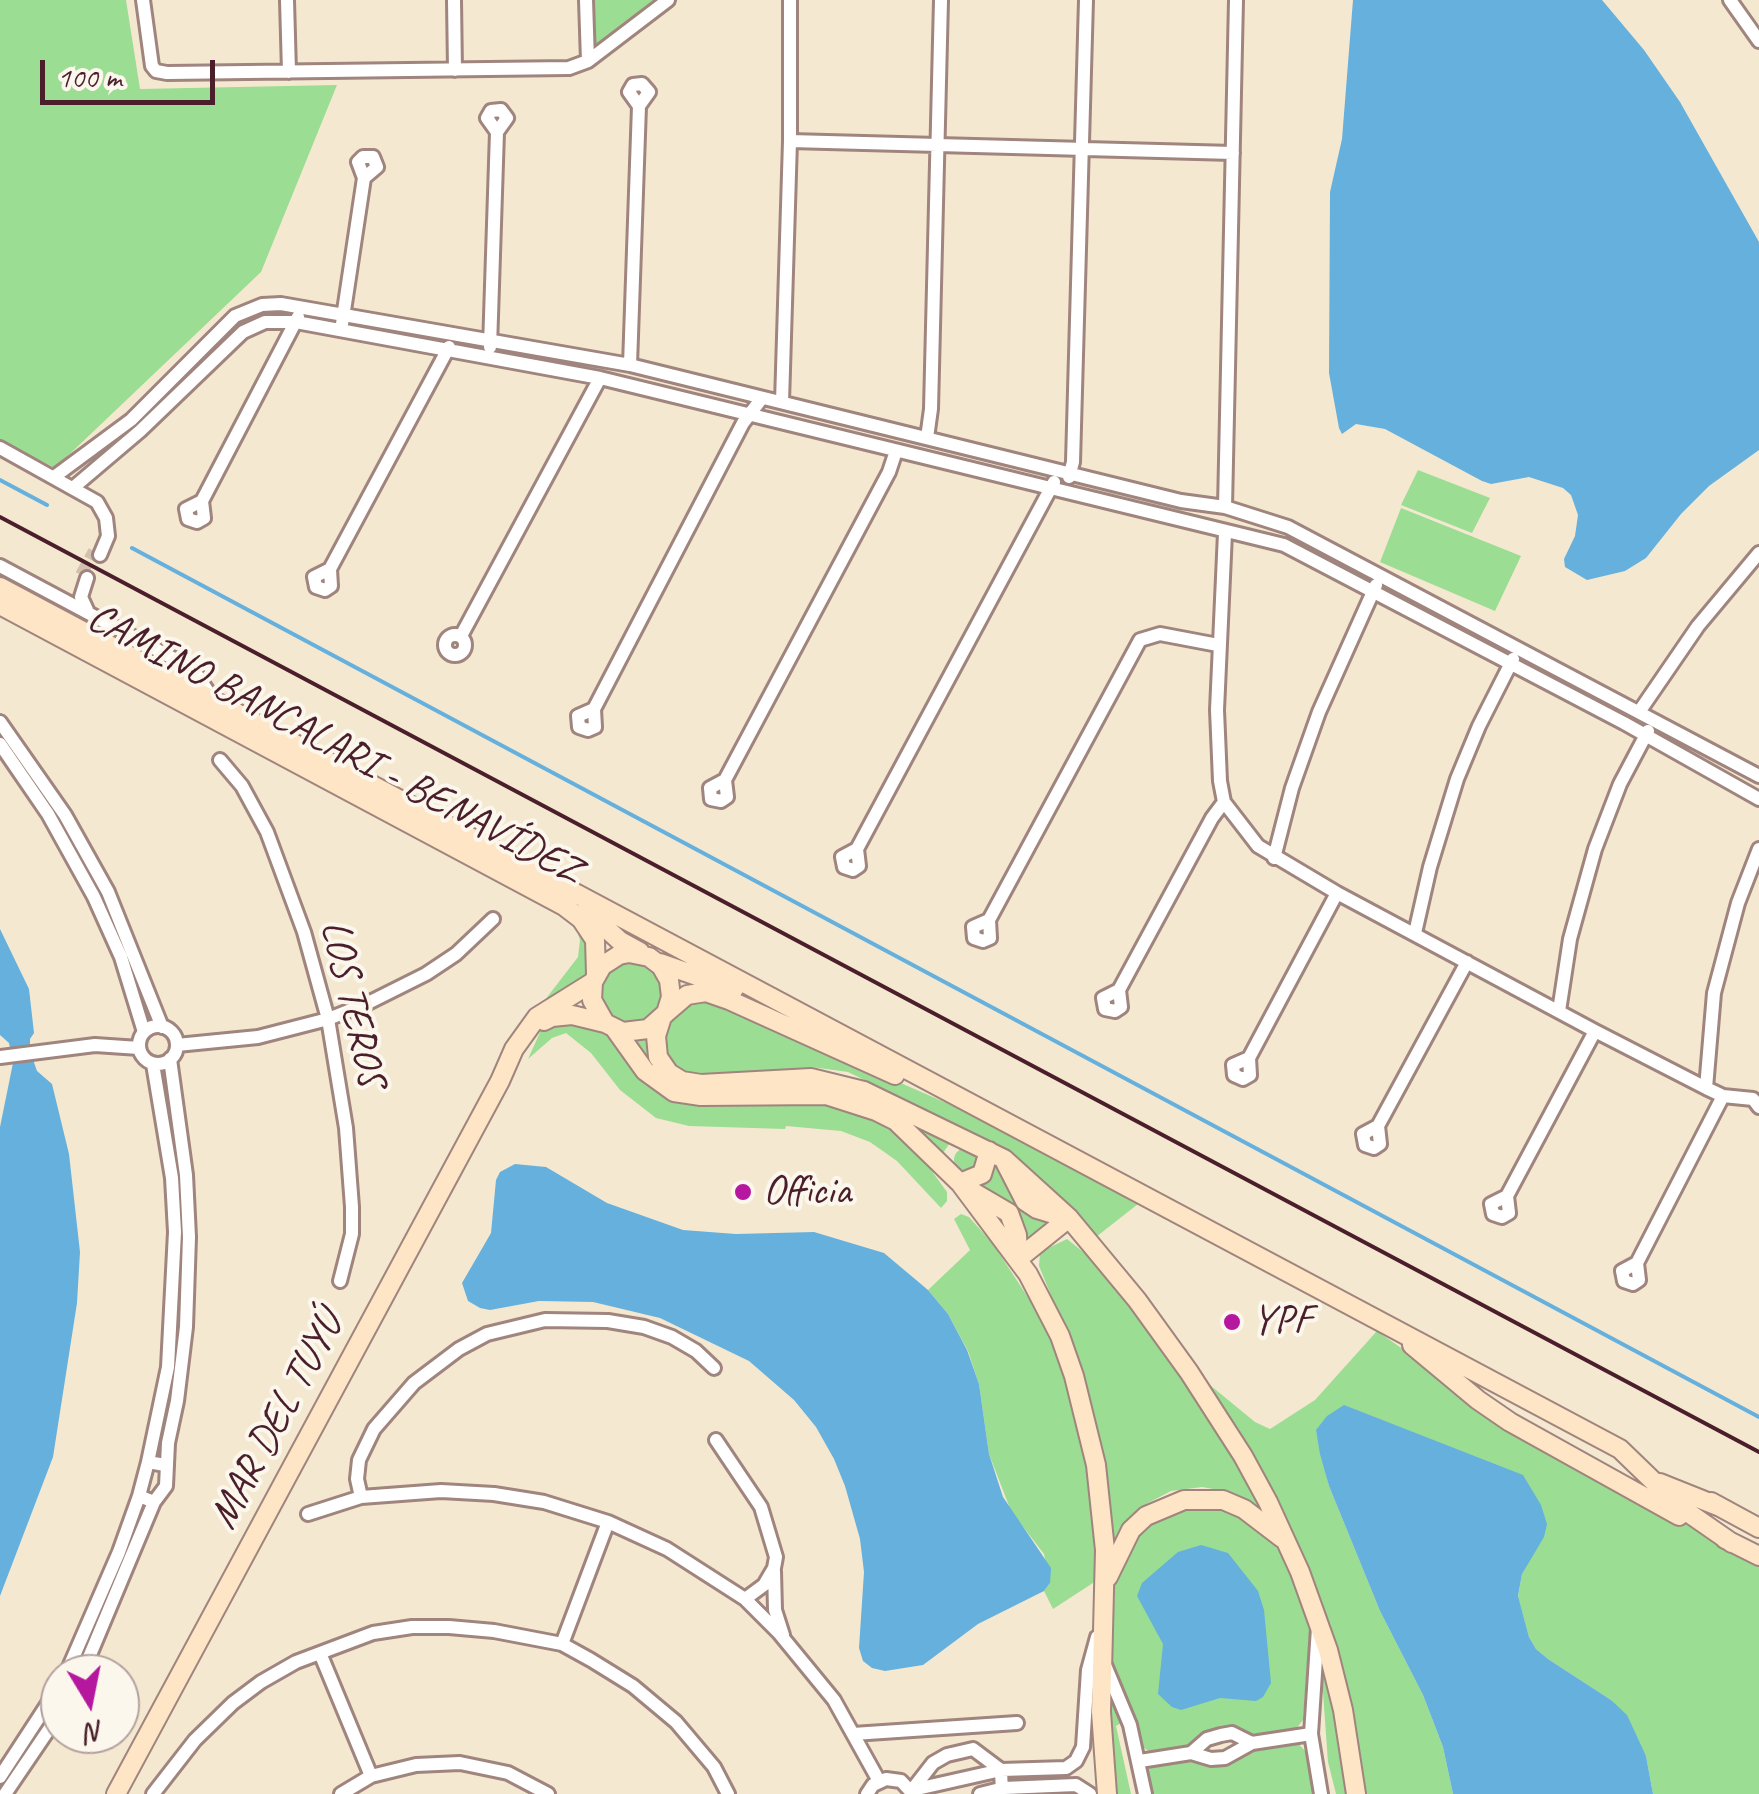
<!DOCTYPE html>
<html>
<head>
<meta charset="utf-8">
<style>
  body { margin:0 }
  #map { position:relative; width:1759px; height:1794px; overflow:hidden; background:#f5e8d0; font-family:Caveat,sans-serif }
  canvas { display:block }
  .north { position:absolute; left:40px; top:1654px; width:100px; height:100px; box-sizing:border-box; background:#fbf7ec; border:2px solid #b4a19f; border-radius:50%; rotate:170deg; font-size:28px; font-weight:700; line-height:40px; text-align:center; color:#4a1f2b }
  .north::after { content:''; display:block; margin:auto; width:35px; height:45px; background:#b5179e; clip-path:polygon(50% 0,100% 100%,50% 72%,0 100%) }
  .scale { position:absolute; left:40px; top:60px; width:175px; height:45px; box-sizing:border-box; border:5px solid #4a1f2b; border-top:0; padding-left:12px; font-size:30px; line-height:35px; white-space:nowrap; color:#4a1f2b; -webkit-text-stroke:8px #fbf7ec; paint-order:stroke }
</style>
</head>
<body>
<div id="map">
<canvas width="1759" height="1794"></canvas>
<div class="north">N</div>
<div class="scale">100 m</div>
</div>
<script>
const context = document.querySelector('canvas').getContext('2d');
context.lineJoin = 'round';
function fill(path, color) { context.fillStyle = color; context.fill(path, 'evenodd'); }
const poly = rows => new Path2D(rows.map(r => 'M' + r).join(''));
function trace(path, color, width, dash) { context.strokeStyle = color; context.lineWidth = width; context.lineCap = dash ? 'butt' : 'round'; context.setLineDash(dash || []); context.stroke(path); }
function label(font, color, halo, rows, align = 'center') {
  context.font = font + ' Caveat,sans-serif'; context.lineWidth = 8; context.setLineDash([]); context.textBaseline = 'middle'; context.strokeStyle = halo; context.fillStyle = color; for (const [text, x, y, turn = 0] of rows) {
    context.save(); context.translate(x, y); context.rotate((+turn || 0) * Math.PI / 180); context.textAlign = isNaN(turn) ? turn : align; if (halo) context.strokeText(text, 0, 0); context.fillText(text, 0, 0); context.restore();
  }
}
fill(poly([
  [0,0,126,0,140,89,337,85,261,272,55,468,0,440],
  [590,0,662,0,596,48,592,45],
  [1418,470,1490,498,1472,533,1401,505],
  [1401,508,1521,556,1495,611,1380,562],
  [575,924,588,944,588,970,583,981,538,1009,578,957,580,940],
  '598 993a33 33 0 1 1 66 0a33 33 0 1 1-66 0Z',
  [706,998,1029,1139,1138,1204,1096,1237,1010,1154,996,1144,848,1072,812,1067,800,1071,704,1076,680,1072,665,1058,660,1029,679,1005],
  [560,1018,594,1027,610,1037,638,1073,829,1104,890,1127,918,1152,947,1192,947,1201,941,1208,897,1161,870,1142,841,1131,786,1126,785,1129,689,1126,656,1118,620,1090,591,1053,566,1033,552,1038,528,1059,542,1028],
  [650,1036,658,1066,665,1075,682,1083,797,1083,847,1090,901,1112,952,1140,943,1153,899,1115,847,1092,797,1086,681,1086,662,1077,630,1042],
  '954 1160a12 12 0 1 1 24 0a12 12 0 1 1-24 0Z',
  [995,1162,1050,1221,1050,1225,1031,1242,1024,1242,974,1186,989,1177],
  [961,1214,969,1217,993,1244,1048,1328,1064,1368,1094,1488,1096,1581,1053,1609,1044,1591,1050,1583,1044,1554,1011,1511,989,1454,979,1384,968,1351,948,1314,928,1290,970,1250,954,1219],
  [1067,1239,1097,1263,1133,1306,1222,1434,1262,1505,1258,1507,1230,1492,1202,1487,1171,1491,1146,1504,1124,1523,1112,1546,1099,1443,1083,1373,1039,1266,1040,1252],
  [1377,1331,1536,1443,1759,1562,1759,1794,1653,1794,1646,1756,1611,1700,1548,1659,1536,1649,1529,1637,1518,1597,1522,1574,1531,1556,1316,1430,1329,1486,1380,1611,1423,1695,1443,1747,1453,1794,1364,1794,1336,1660,1205,1381,1255,1422,1270,1429,1315,1400],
  [1201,1504,1239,1513,1268,1534,1278,1548,1302,1600,1310,1625,1303,1720,1296,1729,1289,1731,1252,1734,1226,1727,1213,1729,1187,1746,1150,1752,1141,1746,1107,1659,1113,1577,1132,1536,1163,1512],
  [1321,1650,1337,1720,1348,1794,1336,1794,1328,1762,1323,1693,1315,1691],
  [1106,1684,1123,1722,1116,1726,1131,1794,1115,1794],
  [1297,1742,1306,1752,1314,1794,1149,1794,1146,1773,1152,1764]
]), '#9bdd93');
fill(poly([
  [1353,0,1602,0,1644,50,1680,102,1759,242,1759,450,1709,486,1681,514,1646,558,1625,571,1587,580,1565,567,1564,559,1575,536,1578,515,1571,495,1563,488,1529,477,1491,484,1482,481,1385,429,1356,424,1342,434,1339,428,1329,373,1330,192,1342,139],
  [0,929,29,989,34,1033,30,1039,30,1051,37,1071,52,1084,69,1154,80,1252,77,1303,53,1457,0,1596,0,1127,13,1063,9,1043,0,1035],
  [515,1164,546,1167,607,1203,683,1230,736,1234,814,1232,884,1253,928,1290,948,1314,967,1350,979,1384,989,1454,1003,1497,1051,1568,1050,1583,1044,1591,978,1624,923,1665,885,1671,872,1668,863,1661,859,1648,864,1572,860,1539,845,1486,834,1459,816,1427,794,1400,749,1361,660,1318,593,1302,539,1301,490,1310,480,1308,468,1301,462,1283,491,1233,496,1180,500,1172],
  [1344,1405,1523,1475,1541,1505,1547,1524,1544,1537,1522,1574,1518,1596,1529,1637,1536,1649,1548,1659,1611,1700,1627,1715,1646,1756,1653,1794,1453,1794,1443,1747,1423,1695,1380,1611,1329,1486,1320,1454,1316,1430,1327,1416],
  [1201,1545,1228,1553,1258,1591,1264,1610,1271,1683,1263,1697,1256,1701,1220,1698,1181,1710,1172,1707,1158,1694,1163,1644,1137,1596,1142,1583,1178,1552]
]), '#65b0dd');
trace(poly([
  [0,480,47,505],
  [132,548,1759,1417]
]), '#65b0dd', 4);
trace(poly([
  [81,575,94,551]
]), '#d3c0af', 12, [12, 6]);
const street = poly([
  [143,0,152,66,156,71,167,73,569,68,588,61,668,0],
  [287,0,289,72],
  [454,0,455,70],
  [586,0,588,61],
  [1730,0,1759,41],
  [790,141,1233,153],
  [342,324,364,178,358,162,363,157,373,157,377,167,364,178],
  [490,347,497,132,507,118,501,110,491,111,487,118,497,132],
  [630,365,639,106,649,92,642,84,633,85,629,92,639,106],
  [782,402,790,141,790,0],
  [927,438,931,409,941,0],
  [0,448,97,502,106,518,108,536,100,555],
  [54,477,131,420,235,316,262,305,281,304,630,365,1181,501,1225,507,1288,527,1759,776],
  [1069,477,1073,462,1086,0],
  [74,487,140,431,243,332,265,322,296,322,600,378,1284,545,1624,723,1759,799],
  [202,501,186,509,188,519,197,522,204,518,202,501,298,317],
  [1225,507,1236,0],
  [1225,533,1217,710,1220,781,1224,802,1258,846,1337,893,1595,1031,1706,1088,1723,1096,1753,1099,1759,1107],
  [0,566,193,669,213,699],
  [330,569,314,577,316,587,325,590,331,586,330,569,449,347],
  [87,610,81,597,87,578],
  '445 645a10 10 0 1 1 20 0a10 10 0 1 1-20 0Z',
  [461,636,600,378],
  [594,709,578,716,579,727,588,730,595,727,594,709,743,423,762,398],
  [1639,712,1698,626,1759,553],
  [0,722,65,815,108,892,162,1027],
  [0,744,48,814,94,897,121,957,144,1032],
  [220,760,242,786,267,832,304,932,328,1019,346,1128,352,1207,352,1234,340,1281],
  [725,780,710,788,711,799,721,801,727,797,725,780,889,472,896,451],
  [857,849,842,857,844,867,853,870,859,866,857,849,1054,482],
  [1274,858,1292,788,1319,712,1376,585],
  [989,920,973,927,974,938,983,941,990,938,989,920,1140,640,1160,634,1218,645],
  [1415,933,1430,867,1457,779,1479,726,1513,659],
  [1119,990,1121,1007,1115,1011,1105,1009,1103,998,1119,990,1212,818,1224,802],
  [1559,1011,1570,939,1595,849,1620,784,1648,731],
  '139 1045a19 19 0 1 1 38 0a19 19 0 1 1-38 0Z',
  [177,1045,258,1037,328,1019,366,1004,426,974,456,954,493,919],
  [0,1057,95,1045,139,1048],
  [1249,1058,1233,1065,1234,1075,1243,1079,1250,1075,1249,1058,1337,893],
  [1706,1088,1714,993,1738,903,1759,849],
  [1378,1126,1363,1134,1365,1145,1374,1148,1380,1144,1378,1126,1467,962],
  [1507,1196,1491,1204,1493,1214,1502,1217,1509,1213,1507,1196,1595,1031],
  [1637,1263,1622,1271,1624,1281,1633,1284,1639,1280,1637,1263,1723,1096],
  [716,1440,761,1507,776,1557,774,1568,764,1585,745,1599],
  [148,1462,168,1367,175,1232,172,1178,153,1064],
  [165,1465,148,1462,139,1496,154,1502,166,1486,168,1443,177,1401,186,1327,189,1237,186,1175,170,1059],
  [361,1497,357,1479,359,1460,374,1429,414,1383,459,1349,487,1334,545,1320,608,1321,644,1327,672,1337,696,1351,714,1368],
  [308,1514,361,1497,441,1491,494,1494,544,1502,608,1522,667,1549,745,1599,779,1633,834,1700,879,1781],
  [774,1571,775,1610,783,1635],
  [1318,1628,1311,1734,1321,1794],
  [562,1644,608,1522],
  [320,1653,371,1776],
  [1105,1665,1130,1725,1145,1794],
  [66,1674,119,1552,139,1496],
  [82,1674,154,1502],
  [853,1734,1017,1723],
  [1252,1743,1311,1734],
  [1140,1761,1191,1753,1211,1759,1225,1758,1252,1743,1232,1733,1221,1735,1207,1739,1191,1753],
  [0,1777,60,1685],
  [912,1790,1001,1770,1066,1768,1076,1761,1083,1747,1088,1670,1097,1637],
  [912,1790,933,1763,947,1755,973,1749,1001,1770,1002,1794],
  [5,1794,60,1713],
  [153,1794,195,1740,233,1703,261,1682,296,1662,373,1633,412,1627,449,1627,494,1631,562,1644,591,1660,633,1686,676,1722,714,1767,728,1794],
  [341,1794,371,1776,416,1765,460,1763,508,1773,548,1794],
  [867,1794,873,1785,886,1779,901,1781,913,1794],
  [980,1794,1004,1788,1076,1785,1090,1794]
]);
const secondary = poly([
  [0,587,1620,1449,1680,1507,1732,1543],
  [0,605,564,906,581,919,595,940,596,974],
  [586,910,620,941,640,952],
  [660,963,734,989],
  [666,1013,687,995,706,992,729,1000,895,1075],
  [661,1020,656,1036,658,1057,669,1073,682,1081,701,1084,811,1078,864,1091,1004,1159,1069,1218,1137,1300,1189,1372,1243,1456,1268,1502,1300,1572,1328,1650,1343,1710,1356,1794],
  [544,1021,552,1017,572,1015,605,1023,623,1032,648,1029,666,1013,671,997,669,980,661,966,649,957,629,953,619,955,602,966,593,982,592,1000,605,1023],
  [615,1029,645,1071,674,1092,701,1096,826,1095,876,1111,896,1121,960,1183,1028,1274,1060,1336,1074,1376,1096,1465,1105,1550,1101,1712,1107,1794],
  [1006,1164,1025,1201,1037,1209,1063,1217],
  [960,1183,982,1174,989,1151],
  [968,1189,1009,1213,1017,1235,1018,1258],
  [1018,1259,1069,1218],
  [1412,1345,1478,1400,1510,1422,1679,1516],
  [1660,1483,1720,1507],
  [1711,1502,1759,1528],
  [1725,1539,1759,1556],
  [1108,1577,1131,1530,1146,1516,1184,1500,1223,1500,1244,1509,1282,1538],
  [116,1794,500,1081,514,1049,537,1017,593,982]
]);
trace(street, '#a0847e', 18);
trace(secondary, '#a0847e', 22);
trace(street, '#fff', 12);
trace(secondary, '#fee5c5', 18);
trace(poly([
  [0,517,1759,1452]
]), '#4a1f2b', 4);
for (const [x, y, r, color] of [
  [743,1192,10,"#b5179e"],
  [1232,1322,10,"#b5179e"]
]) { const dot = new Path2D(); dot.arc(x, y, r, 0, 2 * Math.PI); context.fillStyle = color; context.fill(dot); trace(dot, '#fbf7ec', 4); }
label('42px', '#4a1f2b', '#fbf7ec', [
  ["CAMINO BANCALARI - BENAVÍDEZ",334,745,28],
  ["LOS TEROS",352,1004,77],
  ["MAR DEL TUYÚ",277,1421,-62]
]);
label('42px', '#4a1f2b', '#fbf7ec', [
  ["Officia",763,1192],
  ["YPF",1252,1322]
], 'left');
</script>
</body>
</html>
